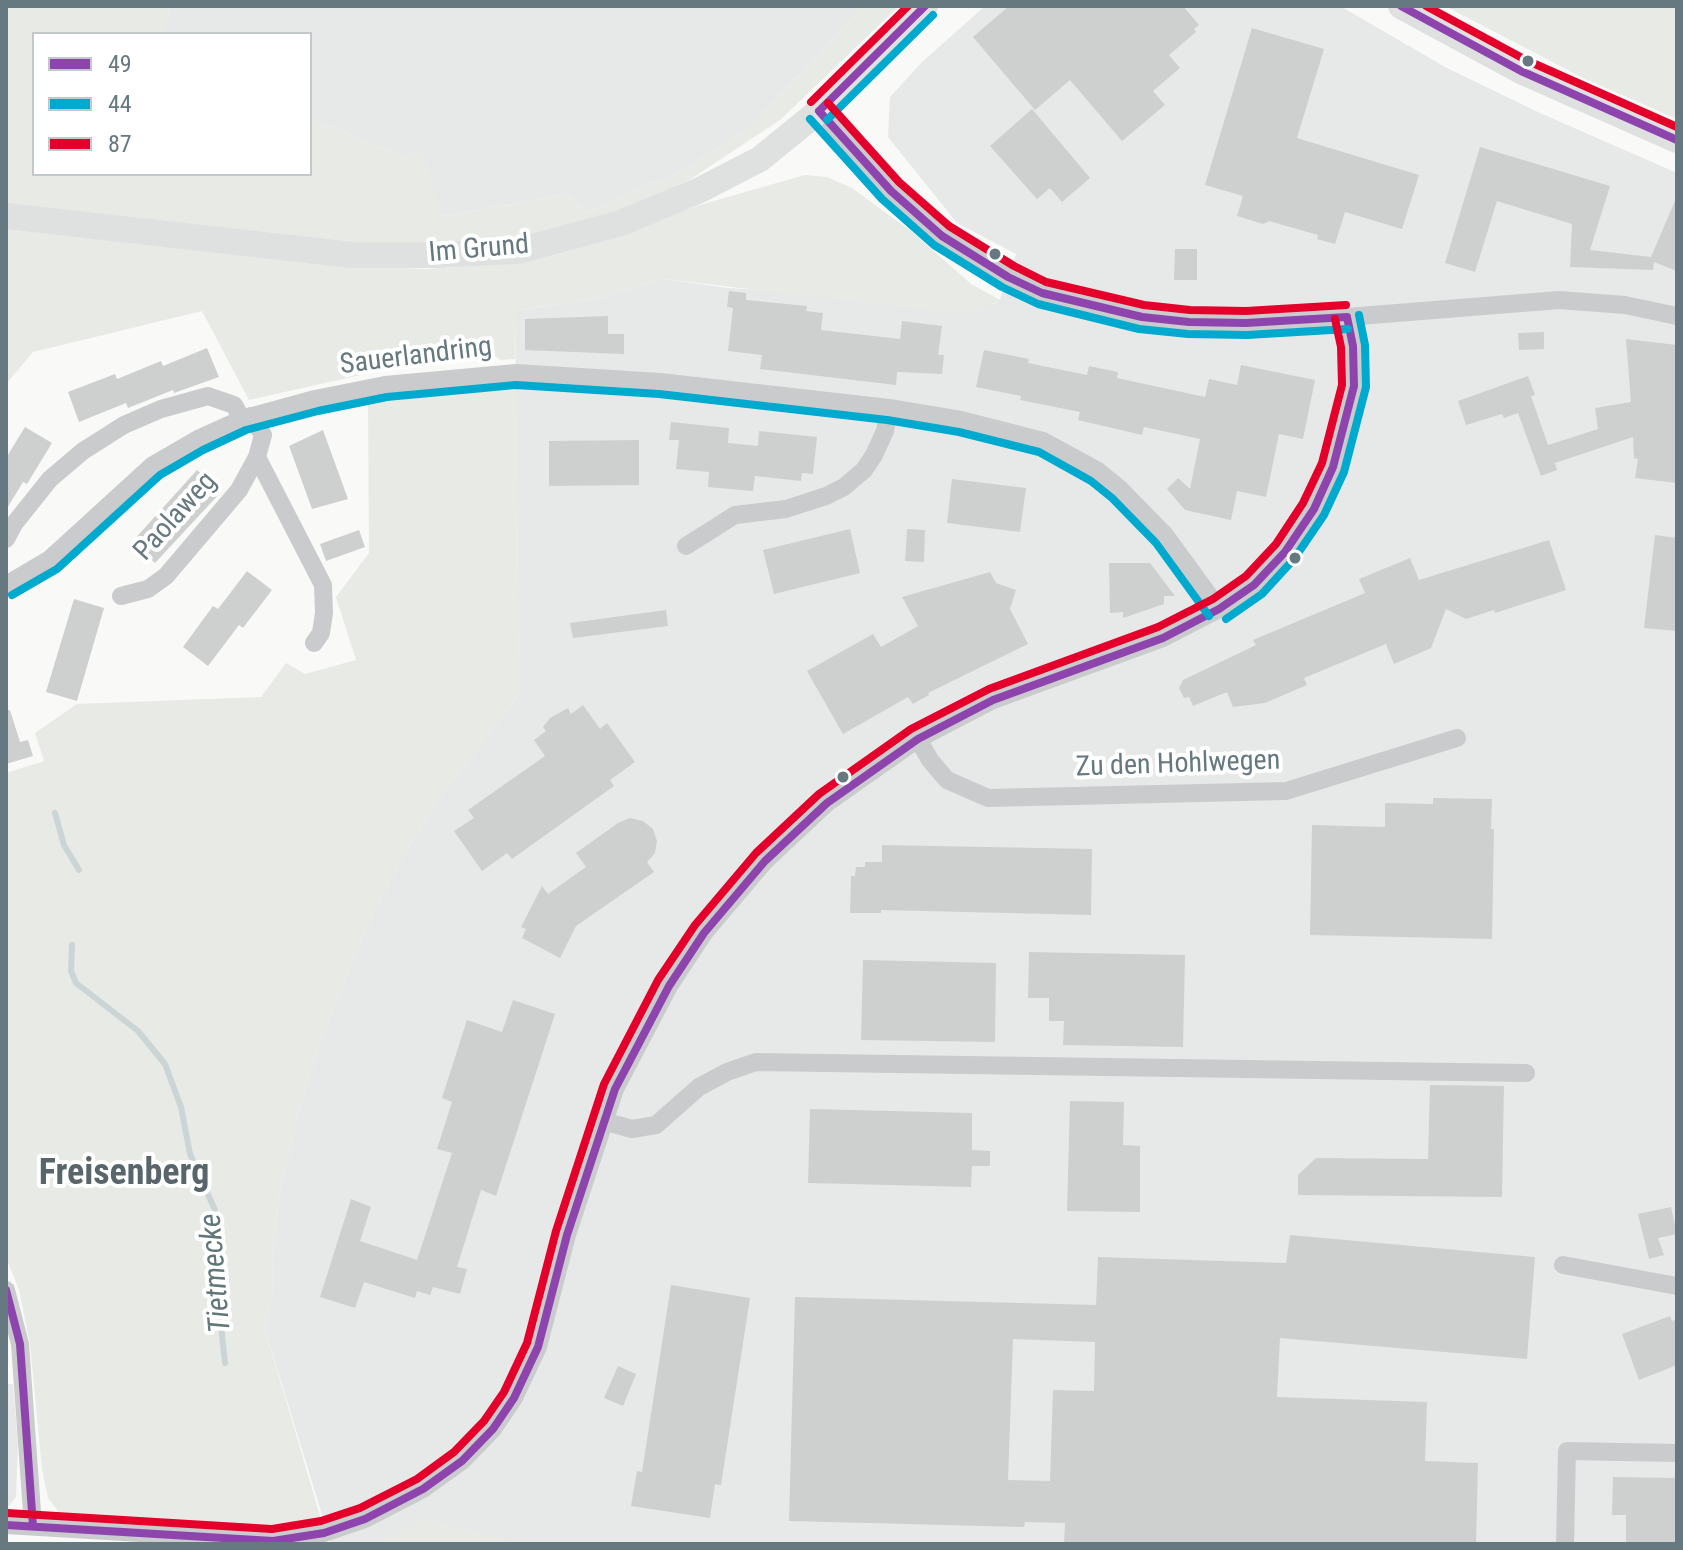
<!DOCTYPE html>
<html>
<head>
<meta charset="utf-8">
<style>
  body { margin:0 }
  #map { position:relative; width:1683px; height:1550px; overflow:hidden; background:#f9f9f8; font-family:"Roboto Condensed",sans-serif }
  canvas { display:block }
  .frame { position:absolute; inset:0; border:8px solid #667880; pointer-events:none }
  .legend { position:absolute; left:32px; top:32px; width:280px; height:144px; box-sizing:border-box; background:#fff; border:2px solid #c2c9cc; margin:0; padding:10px 14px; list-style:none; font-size:24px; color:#667880 }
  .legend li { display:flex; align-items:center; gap:16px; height:40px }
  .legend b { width:40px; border:2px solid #c2c9cc }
</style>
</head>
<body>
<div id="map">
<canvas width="1683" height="1550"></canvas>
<div class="frame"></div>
<ul class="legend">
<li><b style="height:10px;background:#8e44ad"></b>49</li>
<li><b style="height:10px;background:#00a9ce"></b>44</li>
<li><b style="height:10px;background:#e4002b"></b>87</li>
</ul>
</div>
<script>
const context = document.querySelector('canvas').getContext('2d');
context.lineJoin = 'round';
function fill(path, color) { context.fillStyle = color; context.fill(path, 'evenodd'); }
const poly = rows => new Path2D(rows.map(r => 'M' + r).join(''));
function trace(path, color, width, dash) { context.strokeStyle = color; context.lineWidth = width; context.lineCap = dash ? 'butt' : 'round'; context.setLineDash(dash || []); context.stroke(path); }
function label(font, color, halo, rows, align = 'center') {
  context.font = font + ' "Roboto Condensed",sans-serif'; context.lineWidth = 8; context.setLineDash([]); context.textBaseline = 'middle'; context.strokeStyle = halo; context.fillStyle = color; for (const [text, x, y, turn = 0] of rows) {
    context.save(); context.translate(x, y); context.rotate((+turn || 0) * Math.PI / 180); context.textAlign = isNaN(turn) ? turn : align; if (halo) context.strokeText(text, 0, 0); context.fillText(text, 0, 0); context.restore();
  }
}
fill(poly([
  [168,6,864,6,747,130,682,171,587,212,568,194,446,216,442,215,400,156,336,129,310,121,310,34,161,34,170,11],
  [985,6,1340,6,1447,68,1540,113,1677,173,1677,1544,331,1544,265,1329,274,1282,273,1257,279,1194,299,1109,323,1034,371,917,401,860,435,804,519,695,515,311,599,298,663,279,728,288,994,304,1000,299,1016,254,957,223,888,137,890,97,922,62],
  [6,1384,13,1384,18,1444,16,1497,6,1510]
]), '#e7e9e8');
fill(poly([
  [6,6,167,6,170,11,161,34,34,34,34,174,310,174,310,121,336,129,400,156,423,153,442,215,446,216,568,194,587,212,682,171,747,130,864,6,899,6,780,120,691,179,616,214,513,239,438,246,359,243,6,207],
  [1445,6,1677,6,1677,119,1583,78],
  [805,175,827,177,852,188,912,232,971,284,1000,300,980,310,962,314,663,279,599,298,515,311,515,359,500,360,478,341,456,338,448,342,436,361,430,364,383,370,249,400,202,311,33,352,6,384,6,229,324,264,426,269,480,266,508,264,588,245,700,205],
  [516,390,519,695,435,804,401,860,371,917,323,1034,299,1109,279,1194,273,1257,274,1282,265,1329,321,1519,274,1524,222,1524,61,1515,48,1498,42,1469,30,1344,19,1290,6,1257,6,773,44,761,35,733,77,704,261,697,286,663,305,674,356,660,336,597,369,553,368,404,447,394],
  [426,1519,523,1544,374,1544]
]), '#e8eae6');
trace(poly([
  [55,813,64,845,79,870],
  [72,945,71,971,76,983,138,1031,165,1064,181,1107,190,1154,215,1210,215,1269,225,1363]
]), '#ccd5d6', 6);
fill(poly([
  [1009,6,1183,6,1199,25,1194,29,1196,32,1169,55,1180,68,1153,91,1165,105,1122,141,1070,80,1035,110,973,37],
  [1252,28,1324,49,1297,138,1419,175,1402,229,1345,212,1335,244,1317,239,1318,235,1269,221,1263,224,1237,216,1243,196,1205,185],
  [1032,109,1090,178,1062,202,1050,188,1037,199,990,146],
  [1480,147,1610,186,1590,250,1651,257,1677,196,1677,271,1654,262,1653,270,1570,267,1572,224,1497,201,1475,272,1445,263],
  [1175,249,1197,249,1197,280,1174,280],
  [729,291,746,293,746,300,807,306,806,311,823,313,821,330,900,339,902,321,942,326,938,355,944,355,942,374,897,372,896,385,760,369,762,355,728,351,733,308,727,307],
  [608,316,608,334,624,334,624,354,525,350,525,319],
  [1544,332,1544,349,1519,350,1518,333],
  [1626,339,1677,345,1677,483,1635,478,1638,459,1634,458,1633,437,1555,463,1557,470,1541,476,1518,413,1504,418,1502,414,1466,425,1458,401,1528,376,1535,395,1531,396,1548,445,1598,429,1595,408,1631,402],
  [207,348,219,377,174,393,173,390,128,408,126,403,79,422,68,392,115,374,117,379,161,361,163,366],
  [984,350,1029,359,1028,363,1087,375,1089,366,1118,372,1117,378,1205,397,1209,379,1237,385,1241,365,1315,380,1303,439,1279,434,1266,497,1237,491,1231,520,1185,510,1167,489,1178,478,1190,489,1200,439,1144,427,1142,435,1125,431,1078,420,1080,412,1020,400,1021,396,976,387],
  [671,422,729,428,728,443,758,446,759,431,817,437,813,474,802,473,801,481,755,476,753,491,708,487,709,472,676,469,679,440,669,440],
  [25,427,52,443,27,484,23,482,6,510,6,458],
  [323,430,348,499,312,509,289,446],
  [639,440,639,485,549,486,549,441],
  [197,470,221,492,155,563,132,542],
  [952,479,1026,488,1020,532,947,523],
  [850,529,860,573,774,594,763,550],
  [907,529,925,530,924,562,905,561],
  [359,530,365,547,326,561,320,544],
  [1655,535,1677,538,1677,631,1644,628],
  [1549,540,1566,590,1495,613,1494,610,1466,619,1446,609,1431,648,1394,664,1386,644,1304,678,1307,685,1265,703,1233,707,1227,692,1193,706,1189,697,1184,698,1179,688,1183,680,1256,645,1253,640,1365,593,1359,579,1410,558,1419,580],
  [1109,563,1150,563,1175,596,1164,596,1164,604,1123,618,1123,612,1110,613],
  [247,571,272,590,243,628,239,625,208,666,183,647,213,606,218,609],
  [990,572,996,583,1016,590,1010,609,1028,644,928,693,929,695,913,704,908,697,843,734,807,671,873,634,881,647,918,626,902,597],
  [74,599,104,608,77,701,46,692],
  [666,610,668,626,573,638,570,623],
  [583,705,600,729,607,723,635,762,610,780,614,786,512,859,507,853,482,871,454,831,474,818,468,810,545,756,534,740,546,731,543,727,550,718,568,708,571,714],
  [6,710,10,710,20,742,28,740,33,756,6,764],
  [1433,798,1492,799,1491,829,1494,829,1492,939,1310,935,1312,825,1385,827,1385,803,1433,804],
  [630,818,643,821,653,829,657,841,655,853,647,862,654,872,576,926,560,958,522,938,526,929,521,927,542,886,548,894,586,867,576,853,618,823],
  [882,845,1092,849,1091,915,881,910,881,913,850,913,851,876,855,876,856,867,865,867,865,862,882,862],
  [1029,952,1185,955,1183,1047,1063,1045,1064,1021,1049,1021,1049,998,1028,998],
  [863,960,996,963,995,1042,861,1040],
  [513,1000,555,1014,496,1196,481,1190,457,1267,467,1269,460,1294,433,1287,430,1295,417,1291,415,1298,364,1282,355,1308,320,1297,351,1199,371,1207,360,1241,417,1260,452,1153,437,1149,452,1102,442,1098,467,1020,502,1032],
  [1430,1085,1504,1086,1502,1197,1298,1195,1298,1175,1316,1158,1428,1159],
  [1070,1101,1124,1102,1123,1145,1140,1146,1140,1212,1067,1211],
  [810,1109,972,1113,972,1150,990,1151,990,1166,972,1166,971,1187,808,1183],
  [1671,1207,1677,1234,1658,1238,1664,1255,1649,1259,1638,1214],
  [1290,1235,1535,1257,1527,1359,1280,1338,1277,1397,1427,1402,1425,1461,1478,1463,1476,1544,1064,1544,1065,1523,1025,1522,1024,1527,789,1521,795,1297,1096,1305,1098,1257,1286,1263],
  [1013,1339,1095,1342,1094,1391,1053,1390,1050,1481,1008,1480],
  [671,1285,750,1298,721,1485,715,1484,710,1518,631,1506,637,1471,642,1472],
  [1670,1316,1672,1321,1677,1319,1677,1365,1639,1380,1622,1334],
  [618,1366,636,1374,623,1406,604,1398],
  [1613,1477,1677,1478,1677,1544,1626,1544,1626,1515,1612,1515]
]), '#ced0d0');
trace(poly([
  [819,111,891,191,942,236,1008,277,1042,293,1077,303,1142,317,1189,322,1246,323,1347,317,1559,300,1625,305,1677,316],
  [251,416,263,435,257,457,323,585,324,613,321,633,314,643],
  [6,539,14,524,50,479,83,451,124,425,161,409,208,396,234,405,242,419],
  [686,546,735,515,786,509,826,496,844,487,864,470,874,455,885,431,889,408],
  [6,585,50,559,153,465,198,439,242,419,315,399,385,385,516,373,660,382,889,408,961,420,1043,441,1098,471,1120,489,1165,535,1219,609],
  [121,596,148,589,166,576,239,490,257,457],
  [918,739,930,760,947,780,988,798,1286,791,1457,738],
  [603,1121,632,1129,656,1125,699,1087,727,1072,756,1062,1526,1073],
  [1563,1265,1677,1286],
  [6,1290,20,1344,33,1526],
  [6,1525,273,1541,324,1533,365,1519,423,1489,462,1461,493,1429,514,1398,538,1347,567,1235,615,1089,669,986,704,933,765,861,827,803,918,739,993,700,1163,638,1219,609,1254,585,1285,552,1314,509,1333,467,1354,386,1353,346,1347,317],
  [1565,1544,1567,1451,1677,1453]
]), '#cacbcc', 18);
trace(poly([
  [1401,6,1521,71,1677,140],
  [6,216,352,255,438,255,518,251,621,223,700,190,760,159,819,111,925,6]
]), '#dfe0e0', 26);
trace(poly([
  [1401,6,1521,71,1677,140],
  [819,111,891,191,942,236,1008,277,1042,293,1142,317,1189,322,1246,323,1347,317],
  [819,111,925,6],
  [6,1290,20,1344,33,1526],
  [6,1525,273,1541,324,1533,365,1519,423,1489,462,1461,493,1429,514,1398,538,1347,567,1235,615,1089,669,986,704,933,765,861,827,803,918,739,993,700,1163,638,1219,609,1254,585,1285,552,1314,509,1333,467,1354,386,1353,346,1347,317]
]), '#8e44ad', 8);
trace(poly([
  [810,119,882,199,934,245,1002,287,1038,304,1139,329,1188,334,1247,335,1348,329],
  [827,120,933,15],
  [12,595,57,569,160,475,203,450,246,430,318,411,387,397,516,385,659,394,887,420,959,432,1039,452,1091,481,1112,498,1156,543,1209,616],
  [1226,619,1262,594,1294,559,1324,515,1344,472,1366,387,1365,345,1359,315]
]), '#00a9ce', 8);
trace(poly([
  [1426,6,1526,60,1677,127],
  [811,102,908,6],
  [828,103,899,182,949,226,1014,266,1046,282,1144,305,1190,310,1246,311,1346,305],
  [7,1513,272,1529,321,1521,360,1508,417,1479,454,1452,484,1421,504,1392,527,1343,556,1231,604,1084,658,980,695,925,756,853,819,794,911,729,989,689,1158,627,1213,599,1246,576,1276,544,1303,503,1322,463,1342,385,1341,347,1335,319]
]), '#e4002b', 8);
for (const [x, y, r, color] of [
  [1528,61,7,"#667880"],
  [995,254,7,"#667880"],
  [1295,558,7,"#667880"],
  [843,777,7,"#667880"]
]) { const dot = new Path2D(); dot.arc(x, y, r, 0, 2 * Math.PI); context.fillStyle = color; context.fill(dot); trace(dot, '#fff', 3); }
label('28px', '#667880', '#fff', [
  ["Im Grund",479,250,-5],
  ["Sauerlandring",416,357,-7],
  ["Paolaweg",176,517,-48],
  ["Zu den Hohlwegen",1178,765,-2]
]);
label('italic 30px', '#61767a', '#fff', [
  ["Tietmecke",217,1273,-95]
]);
label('bold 36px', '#58666c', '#fff', [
  ["Freisenberg",124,1175]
]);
</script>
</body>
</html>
